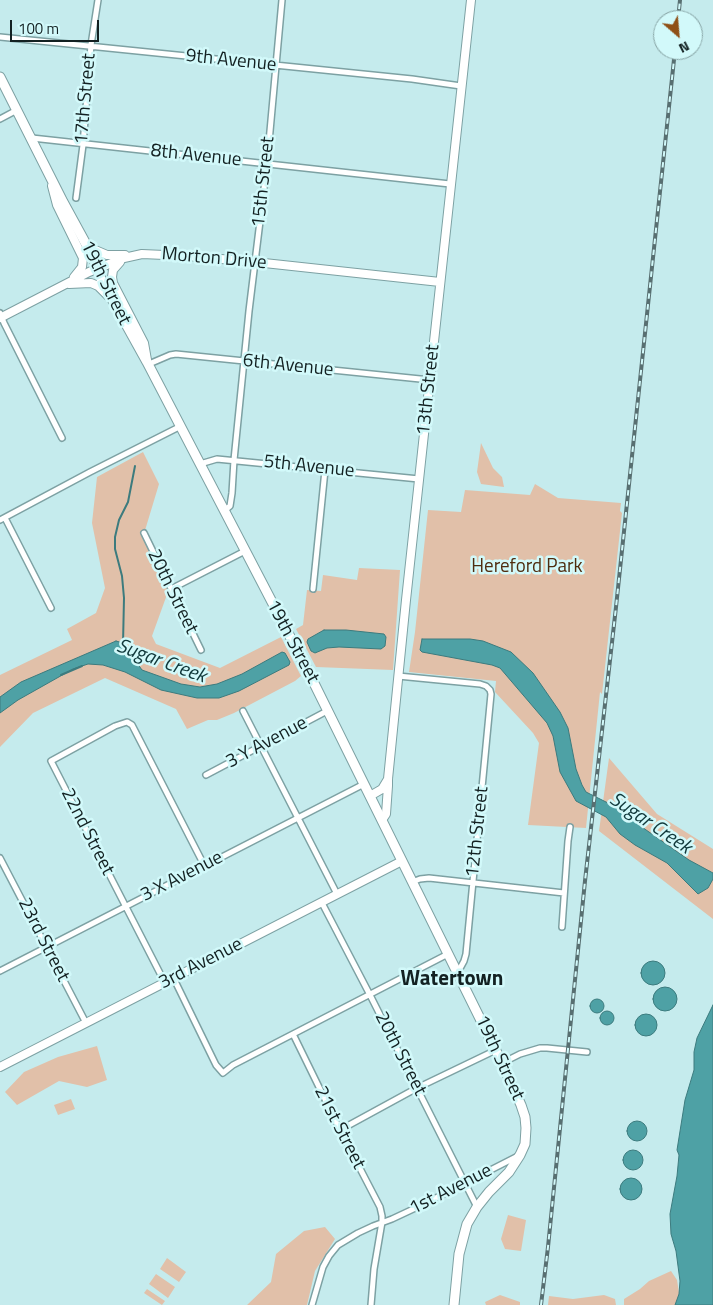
<!DOCTYPE html>
<html>
<head>
<meta charset="utf-8">
<style>
  body { margin:0 }
  #map { position:relative; width:713px; height:1305px; overflow:hidden; background:#c5ebed; font-family:"Titillium Web",sans-serif }
  canvas { display:block }
  .north { position:absolute; left:653px; top:10px; width:50px; height:50px; box-sizing:border-box; background:#d2f9fa; border:1px solid #86a3a4; border-radius:50%; rotate:153deg; font-size:14px; font-weight:700; line-height:20px; text-align:center; color:#132122 }
  .north::after { content:''; display:block; margin:auto; width:18px; height:22px; background:#8f5017; clip-path:polygon(50% 0,100% 100%,50% 72%,0 100%) }
  .scale { position:absolute; left:10px; top:20px; width:89px; height:22px; box-sizing:border-box; border:2px solid #132122; border-top:0; padding-left:6px; font-size:15px; line-height:18px; white-space:nowrap; color:#132122; -webkit-text-stroke:4px #d2f9fa; paint-order:stroke }
</style>
</head>
<body>
<div id="map">
<canvas width="713" height="1305"></canvas>
<div class="north">N</div>
<div class="scale">100 m</div>
</div>
<script>
const context = document.querySelector('canvas').getContext('2d');
context.lineJoin = 'round';
function fill(path, color) { context.fillStyle = color; context.fill(path, 'evenodd'); }
const poly = rows => new Path2D(rows.map(r => 'M' + r).join(''));
function trace(path, color, width, dash) { context.strokeStyle = color; context.lineWidth = width; context.lineCap = dash ? 'butt' : 'round'; context.setLineDash(dash || []); context.stroke(path); }
function label(font, color, halo, rows, align = 'center') {
  context.font = font + ' "Titillium Web",sans-serif'; context.lineWidth = 5; context.setLineDash([]); context.textBaseline = 'middle'; context.strokeStyle = halo; context.fillStyle = color; for (const [text, x, y, turn = 0] of rows) {
    context.save(); context.translate(x, y); context.rotate((+turn || 0) * Math.PI / 180); context.textAlign = isNaN(turn) ? turn : align; if (halo) context.strokeText(text, 0, 0); context.fillText(text, 0, 0); context.restore();
  }
}
fill(poly([
  [481,443,493,468,502,477,504,487,481,484,477,472],
  [143,452,159,484,143,537,169,589,152,636,156,644,220,668,281,637,301,676,295,681,234,713,217,720,208,720,187,729,176,709,105,678,33,713,0,747,0,675,72,640,67,629,96,613,105,588,92,523,97,477],
  [535,484,558,498,621,503,620,511,622,513,602,694,600,692,586,828,528,825,539,743,533,733,495,692,496,681,409,672,415,632,428,510,461,512,465,490,530,495],
  [359,568,400,570,393,670,316,667,296,629,303,625,307,590,321,591,323,575,357,580],
  [609,758,657,814,713,849,713,919,599,831],
  [97,1046,107,1080,87,1087,59,1081,17,1105,5,1092,24,1072,58,1057],
  [71,1099,75,1109,58,1115,54,1105],
  [508,1215,526,1220,521,1251,505,1249,501,1239],
  [325,1227,335,1239,315,1271,307,1305,247,1305,271,1282,276,1254,304,1231],
  [167,1258,186,1272,179,1282,160,1269],
  [671,1271,677,1280,681,1305,624,1305,624,1299,640,1289,649,1281],
  [156,1274,175,1287,168,1298,149,1284],
  [147,1289,165,1301,162,1305,144,1293],
  [500,1295,520,1302,520,1305,486,1305,485,1302],
  [604,1295,615,1299,616,1305,548,1305,549,1296,573,1299]
]), '#e1c0a9');
const water = poly([
  [324,630,346,630,384,634,386,637,385,646,381,649,339,647,327,648,315,653,311,651,307,642,308,639,324,630],
  [422,639,470,639,483,641,511,652,533,673,560,712,568,728,576,769,582,785,586,792,632,815,639,825,689,860,713,873,713,879,708,888,698,894,667,863,635,845,620,834,606,817,576,801,560,772,553,736,547,723,500,668,492,665,422,652,420,650,422,639],
  [116,641,123,643,142,670,181,684,200,687,217,684,242,674,282,652,285,653,290,662,289,665,239,691,219,698,197,698,161,690,125,672,103,665,88,664,73,669,18,700,0,713,0,697,21,682,116,641],
  '641 973a12 12 0 1 1 24 0a12 12 0 1 1-24 0Z',
  '653 999a12 12 0 1 1 24 0a12 12 0 1 1-24 0Z',
  '590 1006a7 7 0 1 1 14 0a7 7 0 1 1-14 0Z',
  [713,1005,713,1305,675,1305,679,1294,680,1281,676,1251,671,1234,670,1214,677,1176,679,1155,677,1150,685,1100,694,1070,694,1052,697,1038,713,1005],
  '600 1018a7 7 0 1 1 14 0a7 7 0 1 1-14 0Z',
  '635 1025a11 11 0 1 1 22 0a11 11 0 1 1-22 0Z',
  '627 1131a10 10 0 1 1 20 0a10 10 0 1 1-20 0Z',
  '623 1160a10 10 0 1 1 20 0a10 10 0 1 1-20 0Z',
  '620 1189a11 11 0 1 1 22 0a11 11 0 1 1-22 0Z'
]);
fill(water, '#4ea1a5');
trace(water, '#3c7b7e', 1);
trace(poly([
  [123,644,124,598,122,576,115,549,115,537,119,520,128,502,135,466],
  [61,675,82,666]
]), '#3c7b7e', 2);
const street = poly([
  [0,37,412,79,461,86],
  [0,119,17,110],
  [32,138,450,184],
  [76,198,83,145,91,45,98,0],
  [0,313,4,323,62,438],
  [149,364,170,355,176,354,430,380],
  [200,464,217,459,419,479],
  [224,511,230,506,232,493,234,460,249,311,267,164,282,0],
  [5,518,51,608],
  [0,520,90,472,181,426],
  [144,533,201,650],
  [171,589,245,551],
  [313,589,325,470],
  [398,676,480,684,486,686,490,690,491,694,466,954,464,961,458,972],
  [243,711,337,894],
  [206,775,327,711],
  [0,858,86,1023],
  [412,882,420,879,429,878,564,893],
  [322,903,370,995,477,1207],
  [562,927,568,841,570,827],
  [0,971,364,784],
  [174,979,216,1065,223,1073,233,1065,448,954],
  [165,983,51,761,115,726,127,722,132,725,204,865],
  [293,1034,340,1130,380,1207,382,1216,382,1222,374,1269,371,1305],
  [502,1063,520,1054,540,1048,547,1048,587,1052],
  [340,1130,417,1088,496,1050],
  [312,1305,323,1267,329,1256,338,1245,358,1233,373,1226,392,1219,424,1204,518,1156]
]);
const secondary = poly([
  [52,186,57,205,83,258,82,267,74,277],
  [88,244,93,249,107,255,125,255],
  [120,262,113,270,112,277,113,283,144,343,147,360],
  [69,284,91,283,98,286,108,296],
  [0,318,89,272,124,258,142,254,187,256,255,262,440,282],
  [370,796,382,789,388,779],
  [382,820,386,814,388,786,388,779,406,600,471,0],
  [0,1067,402,861]
]);
const primary = poly([
  [0,77,63,202,93,257,101,279,147,362,310,675,502,1063,521,1105,525,1117,526,1128,525,1144,520,1155,509,1172,489,1192,477,1207,467,1224,459,1254,454,1305]
]);
trace(street, '#7da1a3', 8);
trace(secondary, '#7da1a3', 10);
trace(primary, '#7da1a3', 11);
trace(street, '#fff', 5);
trace(secondary, '#fff', 8);
trace(primary, '#fff', 9);
const rail = poly([
  [678,20,680,0],
  [541,1305,548,1247,585,881,616,607,675,50]
]);
trace(rail, '#586f71', 4);
trace(rail, '#d2f9fa', 2, [5.5]);
label('19px', '#132122', '#d2f9fa', [
  ["9th Avenue",231,61,6],
  ["17th Street",86,99,-85],
  ["8th Avenue",196,156,6],
  ["15th Street",264,182,-84],
  ["Morton Drive",214,259,5],
  ["19th Street",105,283,64],
  ["6th Avenue",288,366,6],
  ["13th Street",429,390,-84],
  ["5th Avenue",309,467,6],
  ["20th Street",172,592,64],
  ["19th Street",292,642,62],
  ["3 Y Avenue",267,743,-28],
  ["22nd Street",87,832,63],
  ["12th Street",478,832,-84],
  ["3 X Avenue",182,877,-27],
  ["23rd Street",43,940,63],
  ["3rd Avenue",201,964,-27],
  ["20th Street",400,1054,63],
  ["19th Street",499,1058,65],
  ["21st Street",339,1128,63],
  ["1st Avenue",451,1190,-27]
]);
label('19px', '#4f2c0f', '#d2f9fa', [
  ["Hereford Park",527,567]
]);
label('italic 20px', '#10383a', '#d2f9fa', [
  ["Sugar Creek",161,662,20],
  ["Sugar Creek",650,824,34]
]);
label('bold 21px', '#132122', '#d2f9fa', [
  ["Watertown",452,980]
]);
</script>
</body>
</html>
